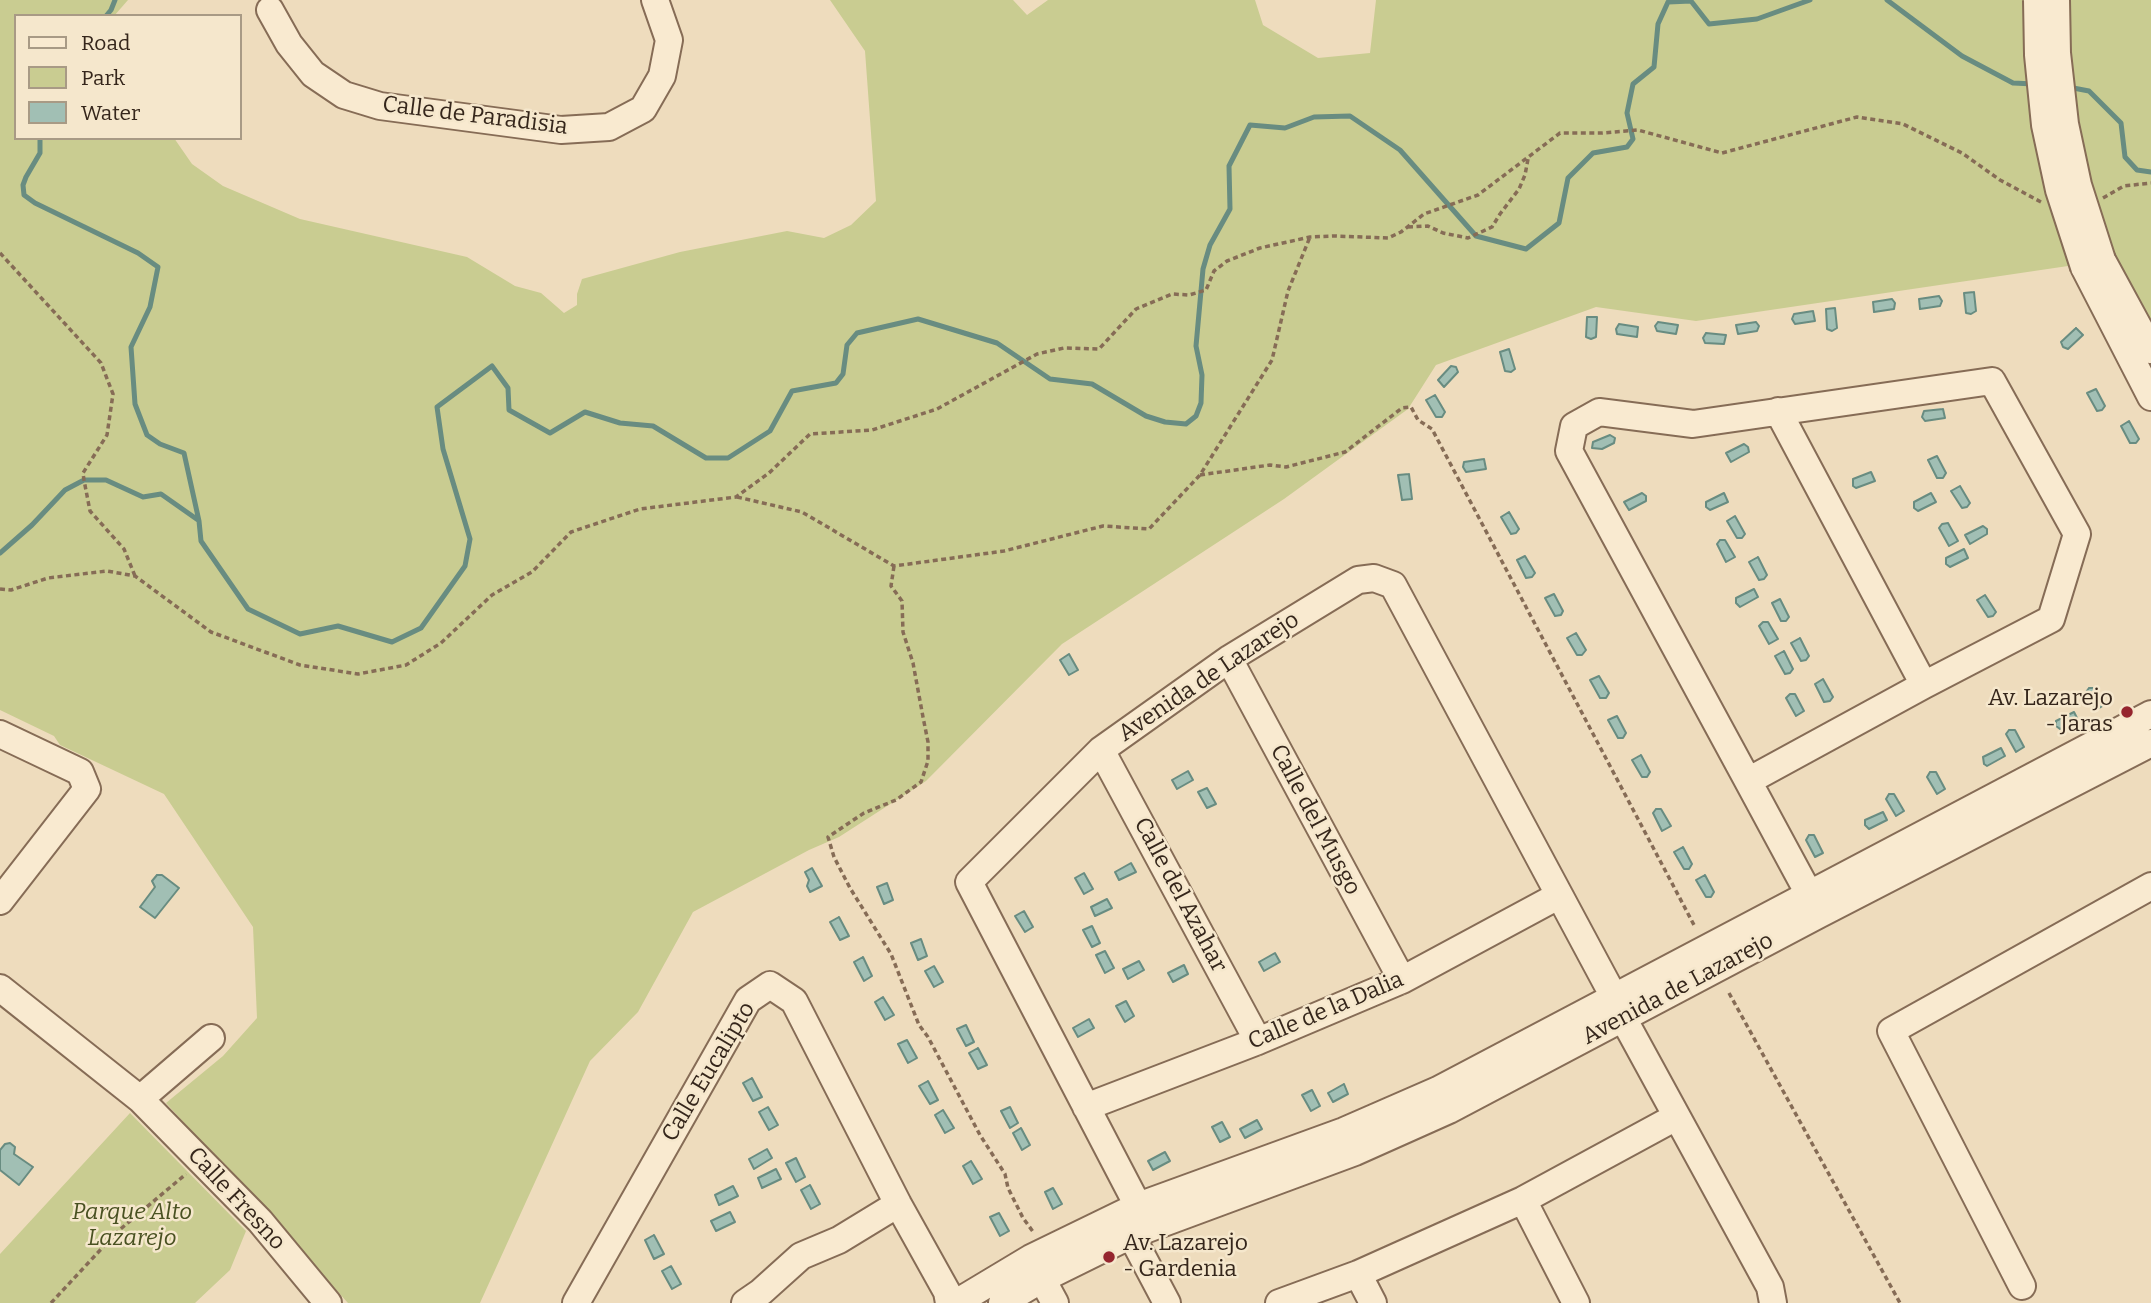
<!DOCTYPE html>
<html>
<head>
<meta charset="utf-8">
<style>
  body { margin:0 }
  #map { position:relative; width:2151px; height:1303px; overflow:hidden; background:#eedcbd; font-family:Bitter,serif }
  canvas { display:block }
  .legend { position:absolute; left:14px; top:14px; width:228px; height:126px; box-sizing:border-box; background:#f5e7cc; border:2px solid #a89a85; margin:0; padding:9px 12px; list-style:none; font-size:21px; color:#35261b }
  .legend li { display:flex; align-items:center; gap:14px; height:35px }
  .legend b { width:35px; border:2px solid #a89a85 }
</style>
</head>
<body>
<div id="map">
<canvas width="2151" height="1303"></canvas>
<ul class="legend">
<li><b style="height:9px;background:#f9ead0"></b>Road</li>
<li><b style="height:19px;background:#c9cc91"></b>Park</li>
<li><b style="height:19px;background:#a1bfb4"></b>Water</li>
</ul>
</div>
<script>
const context = document.querySelector('canvas').getContext('2d');
context.lineJoin = 'round';
function fill(path, color) { context.fillStyle = color; context.fill(path, 'evenodd'); }
const poly = rows => new Path2D(rows.map(r => 'M' + r).join(''));
function trace(path, color, width, dash) { context.strokeStyle = color; context.lineWidth = width; context.lineCap = dash ? 'butt' : 'round'; context.setLineDash(dash || []); context.stroke(path); }
function label(font, color, halo, rows, align = 'center') {
  context.font = font + ' Bitter,serif'; context.lineWidth = 5; context.setLineDash([]); context.textBaseline = 'middle'; context.strokeStyle = halo; context.fillStyle = color; for (const [text, x, y, turn = 0] of rows) {
    context.save(); context.translate(x, y); context.rotate((+turn || 0) * Math.PI / 180); context.textAlign = isNaN(turn) ? turn : align; if (halo) context.strokeText(text, 0, 0); context.fillText(text, 0, 0); context.restore();
  }
}
fill(poly([
  [0,0,128,0,114,16,16,16,16,138,174,138,192,164,223,186,300,219,467,257,515,286,541,293,564,313,577,305,577,294,582,279,680,252,787,231,824,238,851,225,876,201,865,51,830,0,1013,0,1027,15,1048,0,1255,0,1263,25,1318,58,1370,53,1376,0,2151,0,2151,320,2113,254,2095,262,1696,321,1596,307,1436,365,1408,409,1284,499,1062,644,926,781,839,837,809,850,693,912,638,1012,590,1061,480,1303,348,1303,166,1103,223,1056,257,1018,253,927,164,794,60,745,54,736,0,710],
  [130,1113,246,1231,230,1270,195,1303,0,1303,0,1254]
]), '#c9cc91');
const water = poly([
  [1974,292,1976,311,1971,314,1966,313,1964,293,1974,292],
  [1939,296,1942,301,1940,306,1920,309,1919,299,1939,296],
  [1892,299,1895,303,1894,309,1874,312,1873,302,1892,299],
  [1835,308,1837,328,1832,331,1827,329,1826,309,1835,308],
  [1813,311,1815,321,1795,324,1792,319,1794,314,1813,311],
  [1587,317,1597,317,1596,337,1591,339,1586,337,1587,317],
  [1658,322,1678,325,1676,334,1657,331,1655,326,1658,322],
  [1756,322,1759,326,1757,331,1738,334,1736,325,1756,322],
  [1619,324,1638,327,1637,337,1617,334,1616,329,1619,324],
  [2076,328,2083,335,2068,349,2063,347,2061,342,2076,328],
  [1706,333,1726,335,1724,344,1705,343,1703,338,1706,333],
  [1509,349,1515,369,1511,372,1505,371,1500,352,1509,349],
  [1451,366,1456,367,1458,372,1444,387,1438,380,1451,366],
  [2096,389,2105,406,2102,410,2097,411,2087,393,2096,389],
  [1435,395,1445,412,1442,417,1436,417,1426,400,1435,395],
  [1943,409,1945,418,1925,421,1922,417,1924,411,1943,409],
  [2129,421,2139,439,2136,443,2130,443,2121,426,2129,421],
  [1610,435,1615,438,1614,443,1602,449,1592,448,1593,442,1610,435],
  [1744,444,1748,447,1749,452,1731,462,1726,453,1744,444],
  [1937,456,1946,473,1943,478,1937,478,1928,460,1937,456],
  [1484,459,1486,469,1466,472,1463,467,1464,462,1484,459],
  [1871,472,1875,481,1856,488,1853,486,1853,479,1871,472],
  [1409,474,1412,499,1402,500,1398,475,1409,474],
  [1960,486,1970,503,1967,507,1962,508,1951,491,1960,486],
  [1642,493,1646,496,1646,501,1629,510,1624,502,1642,493],
  [1724,493,1728,502,1710,510,1706,507,1706,502,1724,493],
  [1931,493,1936,502,1918,511,1914,508,1914,502,1931,493],
  [1509,512,1519,529,1516,533,1511,534,1501,517,1509,512],
  [1735,516,1745,534,1742,538,1737,538,1727,521,1735,516],
  [1948,523,1958,541,1949,546,1939,528,1942,524,1948,523],
  [1983,526,1987,529,1987,534,1970,544,1965,535,1983,526],
  [1720,540,1725,540,1735,557,1726,562,1717,544,1720,540],
  [1964,549,1968,558,1950,567,1946,564,1946,558,1964,549],
  [1525,556,1535,573,1532,577,1526,578,1517,560,1525,556],
  [1758,557,1767,575,1764,579,1759,580,1749,562,1758,557],
  [1754,589,1758,597,1740,607,1736,603,1736,598,1754,589],
  [1554,594,1563,611,1561,615,1555,616,1545,598,1554,594],
  [1985,595,1996,612,1993,616,1988,617,1977,600,1985,595],
  [1780,599,1789,617,1786,621,1781,621,1772,603,1780,599],
  [1763,622,1768,622,1778,639,1769,644,1759,626,1763,622],
  [1576,633,1586,650,1582,655,1577,655,1567,638,1576,633],
  [1800,638,1809,656,1806,660,1801,661,1791,643,1800,638],
  [1784,651,1793,669,1790,673,1785,674,1775,656,1784,651],
  [1069,654,1078,670,1069,675,1060,660,1069,654],
  [1599,676,1609,693,1606,698,1600,698,1590,680,1599,676],
  [1823,679,1833,697,1830,701,1824,702,1815,684,1823,679],
  [2089,688,2094,688,2104,705,2096,710,2086,692,2089,688],
  [1790,694,1795,694,1804,711,1796,716,1786,698,1790,694],
  [2074,712,2078,720,2060,729,2056,726,2056,721,2074,712],
  [1617,716,1626,733,1623,738,1618,738,1608,720,1617,716],
  [2009,730,2015,730,2024,747,2016,752,2006,734,2009,730],
  [2001,748,2005,756,1987,766,1984,764,1983,757,2001,748],
  [1641,755,1650,772,1647,777,1642,777,1632,760,1641,755],
  [1188,771,1193,780,1177,789,1172,780,1188,771],
  [1930,772,1936,772,1945,789,1937,794,1927,777,1930,772],
  [1207,788,1216,804,1207,808,1198,792,1207,788],
  [1889,794,1894,794,1904,811,1896,816,1886,799,1889,794],
  [1656,809,1661,809,1671,826,1662,831,1653,813,1656,809],
  [1883,812,1887,820,1869,829,1865,825,1865,820,1883,812],
  [1809,835,1814,835,1823,853,1815,857,1806,840,1809,835],
  [1683,847,1692,864,1689,869,1684,869,1674,852,1683,847],
  [1131,863,1136,872,1119,880,1115,872,1131,863],
  [812,868,822,886,810,892,807,886,809,880,805,872,812,868],
  [1084,873,1093,889,1084,894,1075,878,1084,873],
  [157,875,162,875,179,888,155,918,140,907,155,887,152,881,157,875],
  [1705,875,1714,892,1711,897,1706,897,1696,880,1705,875],
  [887,883,893,900,884,904,877,887,887,883],
  [1107,899,1112,908,1095,916,1091,907,1107,899],
  [1024,911,1033,927,1025,932,1015,916,1024,911],
  [839,917,849,936,840,940,830,922,839,917],
  [1092,926,1100,943,1092,947,1083,930,1092,926],
  [921,939,927,956,918,960,911,943,921,939],
  [1105,951,1114,968,1105,973,1096,955,1105,951],
  [1275,953,1280,962,1264,971,1259,962,1275,953],
  [863,957,872,976,864,981,854,962,863,957],
  [1139,961,1144,970,1128,979,1123,969,1139,961],
  [1184,965,1188,974,1173,982,1168,973,1184,965],
  [934,966,943,982,934,987,925,971,934,966],
  [883,997,894,1015,885,1020,875,1002,883,997],
  [1126,1001,1134,1016,1125,1022,1116,1006,1126,1001],
  [1089,1019,1094,1028,1078,1037,1073,1028,1089,1019],
  [966,1025,974,1042,966,1046,957,1029,966,1025],
  [907,1040,917,1058,908,1063,898,1044,907,1040],
  [978,1048,987,1065,978,1069,969,1053,978,1048],
  [752,1078,762,1097,753,1101,743,1083,752,1078],
  [928,1081,938,1100,930,1104,919,1086,928,1081],
  [1344,1084,1348,1094,1333,1102,1328,1093,1344,1084],
  [1312,1090,1320,1106,1311,1111,1302,1095,1312,1090],
  [768,1107,778,1125,769,1130,759,1112,768,1107],
  [1010,1107,1018,1123,1010,1128,1001,1111,1010,1107],
  [943,1110,954,1128,945,1133,935,1115,943,1110],
  [1257,1120,1262,1129,1245,1138,1240,1129,1257,1120],
  [1222,1122,1230,1137,1220,1142,1212,1127,1222,1122],
  [1021,1128,1030,1145,1022,1150,1013,1133,1021,1128],
  [10,1143,15,1147,14,1154,33,1167,19,1185,0,1170,0,1150,5,1144,10,1143],
  [767,1149,772,1158,754,1169,749,1159,767,1149],
  [1165,1152,1170,1161,1153,1170,1148,1161,1165,1152],
  [796,1158,805,1177,796,1182,786,1163,796,1158],
  [971,1161,982,1179,973,1184,963,1166,971,1161],
  [776,1169,781,1179,762,1188,758,1178,776,1169],
  [810,1185,820,1204,811,1209,801,1190,810,1185],
  [733,1186,738,1196,719,1205,715,1195,733,1186],
  [1053,1188,1062,1204,1053,1209,1045,1192,1053,1188],
  [730,1212,735,1222,716,1231,711,1221,730,1212],
  [999,1213,1009,1231,1000,1236,990,1217,999,1213],
  [654,1235,664,1254,654,1259,645,1240,654,1235],
  [671,1266,681,1284,672,1289,662,1271,671,1266]
]);
fill(water, '#a1bfb4');
trace(water, '#688c81', 2);
trace(poly([
  [1887,0,1962,56,2013,83,2034,84],
  [106,16,111,10,115,0],
  [2068,87,2089,91,2121,123,2125,157,2137,170,2151,172],
  [40,138,40,153,26,177,23,185,24,195,35,203,138,253,158,267,150,307,131,347,135,404,147,435,160,444,184,453,199,521,201,541,248,609,300,634,338,626,392,642,421,628,465,566,470,539,443,449,437,407,492,366,508,388,509,410,550,433,585,412,620,423,653,426,706,458,728,458,770,431,792,391,836,383,843,374,847,345,857,333,918,319,997,343,1050,379,1092,384,1146,416,1165,422,1186,424,1196,416,1201,403,1202,375,1196,346,1203,269,1210,245,1230,209,1229,166,1250,125,1285,128,1314,117,1350,116,1400,150,1476,236,1526,249,1559,223,1568,178,1593,153,1627,147,1633,139,1627,113,1633,84,1654,67,1658,24,1668,2,1691,1,1709,24,1757,19,1810,0],
  [0,553,32,525,65,490,84,480,106,480,143,497,161,494,198,520]
]), '#688c81', 5);
const minor = poly([
  [270,10,289,44,313,74,344,95,380,106,561,130,609,127,643,109,662,76,669,40,655,0],
  [2102,260,2151,350],
  [2084,267,2151,397],
  [1778,411,1924,685],
  [1229,659,1402,980],
  [0,734,80,772,87,789,0,901],
  [1101,750,1258,1041],
  [1748,781,1924,685,2051,619,2077,534,1992,381,1693,424,1599,412,1574,426,1569,451,1748,781,1809,894,1818,915],
  [0,988,140,1099,260,1221,328,1303],
  [1623,1018,1770,1287,1773,1303],
  [140,1099,211,1038],
  [1086,1107,1258,1041,1402,980,1558,896],
  [1523,1200,1576,1303],
  [1138,1206,969,882,1101,750,1229,659,1358,580,1374,578,1393,585,1614,997],
  [1131,1235,1167,1303],
  [1358,1274,1373,1303],
  [1042,1279,1055,1303],
  [2022,1286,1891,1031,2151,886],
  [576,1303,748,1000,770,985,794,1001,898,1204,947,1292,949,1303],
  [745,1303,761,1292,801,1256,839,1240,898,1204],
  [956,1303,1031,1258,1138,1206,1344,1131,1438,1090,2151,714],
  [1002,1303,1042,1279,1131,1235,1355,1152,1449,1110,1818,915,2151,743],
  [1279,1303,1358,1274,1523,1200,1676,1117]
]);
trace(minor, '#866c56', 30);
trace(poly([
  [2103,198,2124,186,2151,183],
  [1408,227,1428,226,1443,233,1468,238,1492,227,1500,214,1519,189,1525,175,1528,159],
  [0,253,101,363,113,394,107,435,83,473,84,480,90,511,124,549,135,576],
  [1200,475,1270,465,1286,467,1345,452,1402,408,1411,407,1418,420,1432,429,1694,925],
  [737,497,802,512,894,566,1004,551,1103,526,1149,529,1200,475,1272,360,1288,291,1310,237],
  [894,566,891,586,902,601,903,632,913,663,923,717,928,742,928,761,921,782,896,800,864,813,828,837,834,857,850,888,891,954,919,1025,928,1037,980,1135,1005,1174,1008,1188,1023,1218,1034,1233],
  [0,589,11,590,48,578,107,571,135,576,211,632,300,665,358,674,406,665,441,643,492,595,532,572,571,532,640,509,736,497,769,473,810,434,872,430,937,409,1037,354,1064,348,1099,349,1136,309,1172,294,1189,295,1206,290,1214,271,1227,261,1260,248,1310,237,1335,236,1388,238,1401,232,1424,214,1478,195,1560,133,1602,133,1638,130,1722,153,1857,117,1903,124,1962,153,2000,180,2041,202],
  [1729,993,1900,1303],
  [51,1303,117,1232,186,1174]
]), '#866c56', 3.5, [5, 3.5]);
trace(minor, '#f9ead0', 26);
const minorBridge = poly([
  [2037,0,2038,55,2045,125,2059,190,2084,267],
  [2056,0,2057,53,2065,124,2078,185,2102,260]
]);
trace(minorBridge, '#866c56', 30, []);
trace(minorBridge, '#f9ead0', 26);
for (const [x, y, r, color] of [
  [2127,712,7,"#95252e"],
  [1109,1257,7,"#95252e"]
]) { const dot = new Path2D(); dot.arc(x, y, r, 0, 2 * Math.PI); context.fillStyle = color; context.fill(dot); trace(dot, '#f5e7cc', 2.5); }
label('23px', '#35261b', '#f5e7cc', [
  ["Calle de Paradisia",475,116,7],
  ["Avenida de Lazarejo",1209,677,-34],
  ["Calle del Musgo",1315,820,62],
  ["Calle del Azahar",1180,895,62],
  ["Avenida de Lazarejo",1678,989,-28],
  ["Calle de la Dalia",1326,1011,-23],
  ["Calle Eucalipto",709,1072,-59],
  ["Calle Fresno",236,1199,47]
]);
label('23px', '#35261b', '#f5e7cc', [
  ["Av. Lazarejo",2113,699],
  ["- Jaras",2113,725],
  ["Av. Lazarejo",1123,1244,"left"],
  ["- Gardenia",1123,1270,"left"]
], 'right');
label('italic 23px', '#495121', '#f5e7cc', [
  ["Parque Alto",132,1213],
  ["Lazarejo",132,1239]
]);
</script>
</body>
</html>
